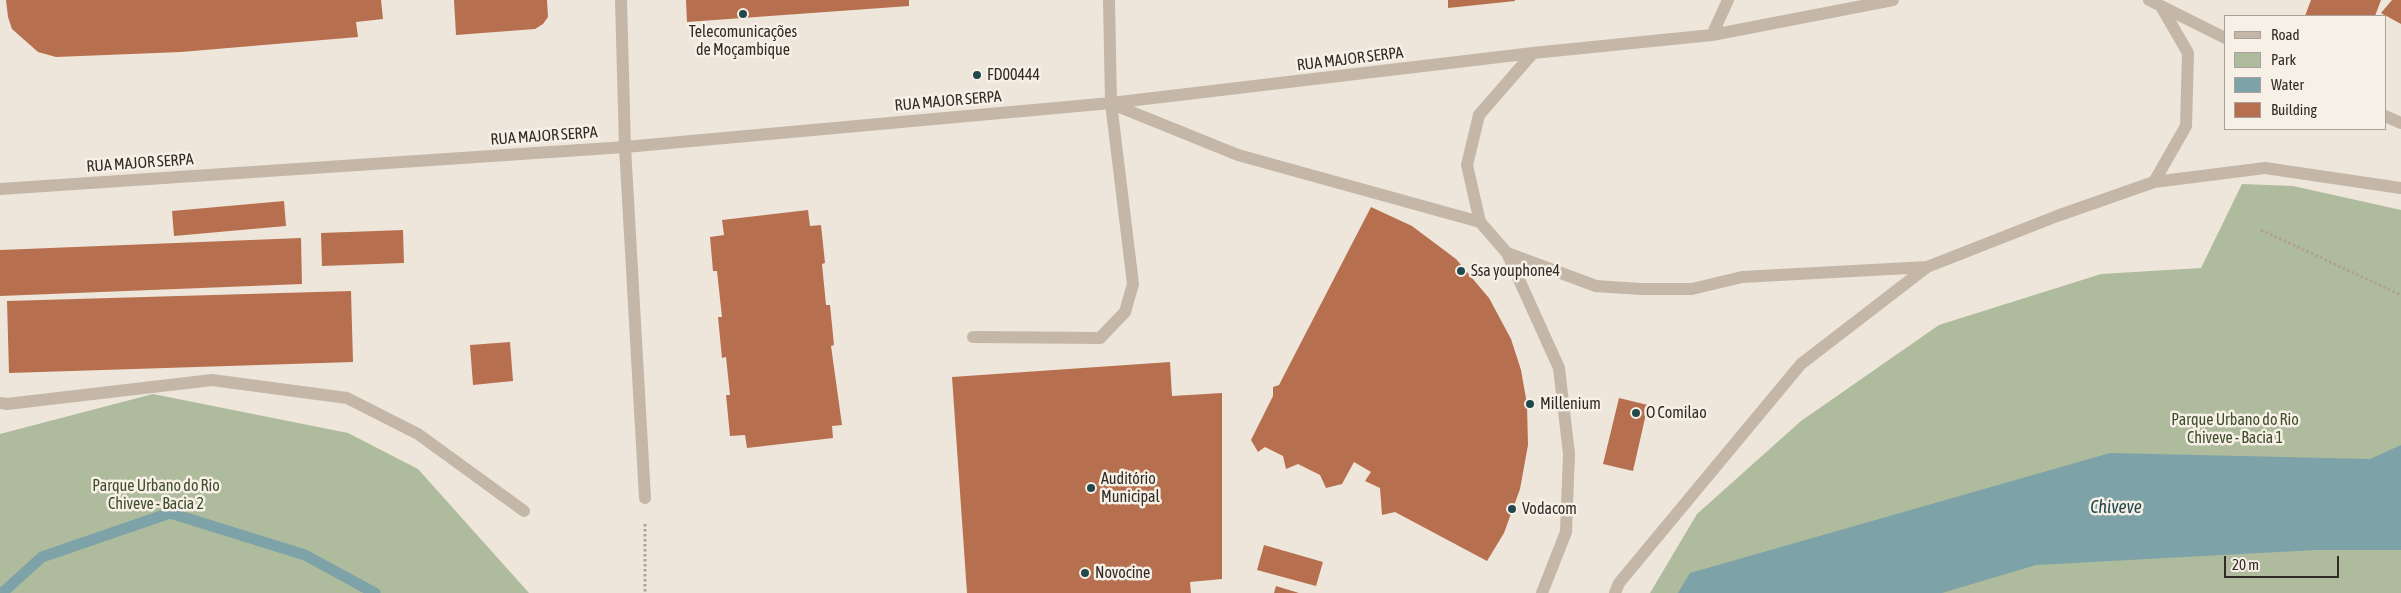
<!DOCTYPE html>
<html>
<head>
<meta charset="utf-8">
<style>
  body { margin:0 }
  #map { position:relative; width:2401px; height:593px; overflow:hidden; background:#eee6da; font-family:"Asap Condensed",sans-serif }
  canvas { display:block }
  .legend { position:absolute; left:2224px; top:15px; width:162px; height:115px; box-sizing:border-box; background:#f6f0e6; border:1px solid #a8a19a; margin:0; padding:6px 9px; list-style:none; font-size:15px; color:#322b27 }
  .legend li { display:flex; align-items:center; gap:10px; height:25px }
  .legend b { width:25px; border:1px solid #a8a19a }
  .scale { position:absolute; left:2224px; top:556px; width:115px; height:22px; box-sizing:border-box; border:2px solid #322b27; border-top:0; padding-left:6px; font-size:15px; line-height:18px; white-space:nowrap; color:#322b27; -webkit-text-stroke:4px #f6f0e6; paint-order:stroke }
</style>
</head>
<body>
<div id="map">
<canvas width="2401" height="593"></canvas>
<ul class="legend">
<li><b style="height:6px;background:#c4b7a8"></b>Road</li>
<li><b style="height:14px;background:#aebb9c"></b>Park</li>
<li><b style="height:14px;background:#7da2a8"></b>Water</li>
<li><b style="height:14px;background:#b7704f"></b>Building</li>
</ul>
<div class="scale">20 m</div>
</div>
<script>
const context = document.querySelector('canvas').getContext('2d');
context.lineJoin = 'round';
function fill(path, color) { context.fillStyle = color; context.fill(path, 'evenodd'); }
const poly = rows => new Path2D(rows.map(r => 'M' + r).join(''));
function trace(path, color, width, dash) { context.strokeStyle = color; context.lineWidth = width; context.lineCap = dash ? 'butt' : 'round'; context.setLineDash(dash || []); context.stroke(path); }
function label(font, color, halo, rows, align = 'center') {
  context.font = font + ' "Asap Condensed",sans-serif'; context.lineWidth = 5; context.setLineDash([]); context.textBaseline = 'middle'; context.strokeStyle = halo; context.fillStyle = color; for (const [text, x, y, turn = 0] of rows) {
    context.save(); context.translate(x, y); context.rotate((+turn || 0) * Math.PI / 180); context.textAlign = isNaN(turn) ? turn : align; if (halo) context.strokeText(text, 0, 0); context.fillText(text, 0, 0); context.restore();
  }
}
fill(poly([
  [2242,184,2293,186,2401,210,2401,593,1650,593,1697,514,1801,421,1939,325,2101,274,2201,268],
  [153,394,348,433,418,469,529,593,0,593,0,434]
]), '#aebb9c');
fill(poly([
  [2401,445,2401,550,2315,550,2036,565,1942,593,1678,593,1690,573,2110,453,2370,459]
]), '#7da2a8');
trace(poly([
  [2,593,42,557,170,513,305,555,375,593]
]), '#7da2a8', 11);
fill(poly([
  [6,0,381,0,383,19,356,22,358,37,181,52,56,57,38,52,12,29,8,17],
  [454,0,547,0,548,17,543,24,535,29,456,35],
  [686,0,909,0,909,6,687,22],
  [1448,0,1515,0,1515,1,1448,8],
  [2311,0,2381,0,2375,16,2305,16],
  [2392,0,2401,0,2401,24,2381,13],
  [284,201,286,226,174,236,172,211],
  [1371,207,1412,226,1456,259,1489,298,1511,339,1521,370,1527,404,1528,445,1520,489,1504,533,1487,561,1395,512,1382,515,1380,488,1365,481,1371,472,1354,462,1342,484,1326,488,1320,475,1298,464,1286,469,1283,456,1265,447,1258,452,1251,440,1273,396,1273,387,1279,385],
  [808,210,810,226,821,225,825,263,822,264,826,305,830,305,834,345,831,346,842,425,832,426,833,438,747,448,745,435,730,436,726,395,730,395,726,357,722,358,718,317,722,317,717,271,713,271,710,237,724,235,722,220],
  [403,230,404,263,322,266,321,233],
  [301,238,302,284,0,296,0,250],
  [351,291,353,362,9,373,7,301],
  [510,342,513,381,473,385,470,345],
  [1170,362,1172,396,1222,393,1222,579,1190,582,1191,593,967,593,952,377],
  [1619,398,1648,405,1633,471,1603,464],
  [1264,545,1323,562,1316,586,1257,570],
  [1276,586,1299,593,1274,593]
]), '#b7704f');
trace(poly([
  [2261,230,2401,295],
  [645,524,645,593]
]), '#b0a192', 3, [2.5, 2.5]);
trace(poly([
  [625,147,645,498],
  [973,337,1100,338,1125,312,1133,284,1111,103],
  [0,403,7,404,212,380,347,398,418,434,524,511]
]), '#c4b7a8', 12);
trace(poly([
  [621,0,625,147],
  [1109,0,1111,103],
  [2149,0,2225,38],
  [1712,35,1728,0],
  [1533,53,1479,115,1467,165,1480,222,1507,253,1559,368,1569,454,1566,532,1542,593],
  [1112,104,1238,155,1480,222],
  [2385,116,2401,123],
  [2154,182,2186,126,2188,53,2162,8],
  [0,189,625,147,1111,103,1533,53,1712,35,1893,0],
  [1507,253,1596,286,1641,289,1692,289,1742,277,1927,267],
  [1615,593,1619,583,1801,364,1927,267,2057,216,2154,182,2265,168,2401,188]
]), '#c4b7a8', 12);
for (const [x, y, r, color] of [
  [743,14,5,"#22484e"],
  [977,75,5,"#22484e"],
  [1461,271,5,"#22484e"],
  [1530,404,5,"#22484e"],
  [1636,413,5,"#22484e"],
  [1091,488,5,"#22484e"],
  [1512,509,5,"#22484e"],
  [1085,573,5,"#22484e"]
]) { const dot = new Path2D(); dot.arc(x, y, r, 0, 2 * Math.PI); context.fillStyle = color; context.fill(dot); trace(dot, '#f6f0e6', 2); }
label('16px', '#322b27', '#f6f0e6', [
  ["Telecomunicações",743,32,"center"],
  ["de Moçambique",743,50,"center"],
  ["FD00444",987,75],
  ["Ssa youphone4",1471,271],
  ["Millenium",1540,404],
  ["O Comilao",1646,413],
  ["Auditório",1101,479],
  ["Municipal",1101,497],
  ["Vodacom",1522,509],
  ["Novocine",1095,573]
], 'left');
label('16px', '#322b27', '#f6f0e6', [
  ["RUA MAJOR SERPA",1350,59,-7],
  ["RUA MAJOR SERPA",948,101,-5],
  ["RUA MAJOR SERPA",544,136,-4],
  ["RUA MAJOR SERPA",140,163,-4]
]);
label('16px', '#3f4d2e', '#f6f0e6', [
  ["Parque Urbano do Rio",2235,420],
  ["Chiveve - Bacia 1",2235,438],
  ["Parque Urbano do Rio",156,486],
  ["Chiveve - Bacia 2",156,504]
]);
label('italic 18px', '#22484e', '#f6f0e6', [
  ["Chiveve",2116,507]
]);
</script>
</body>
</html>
